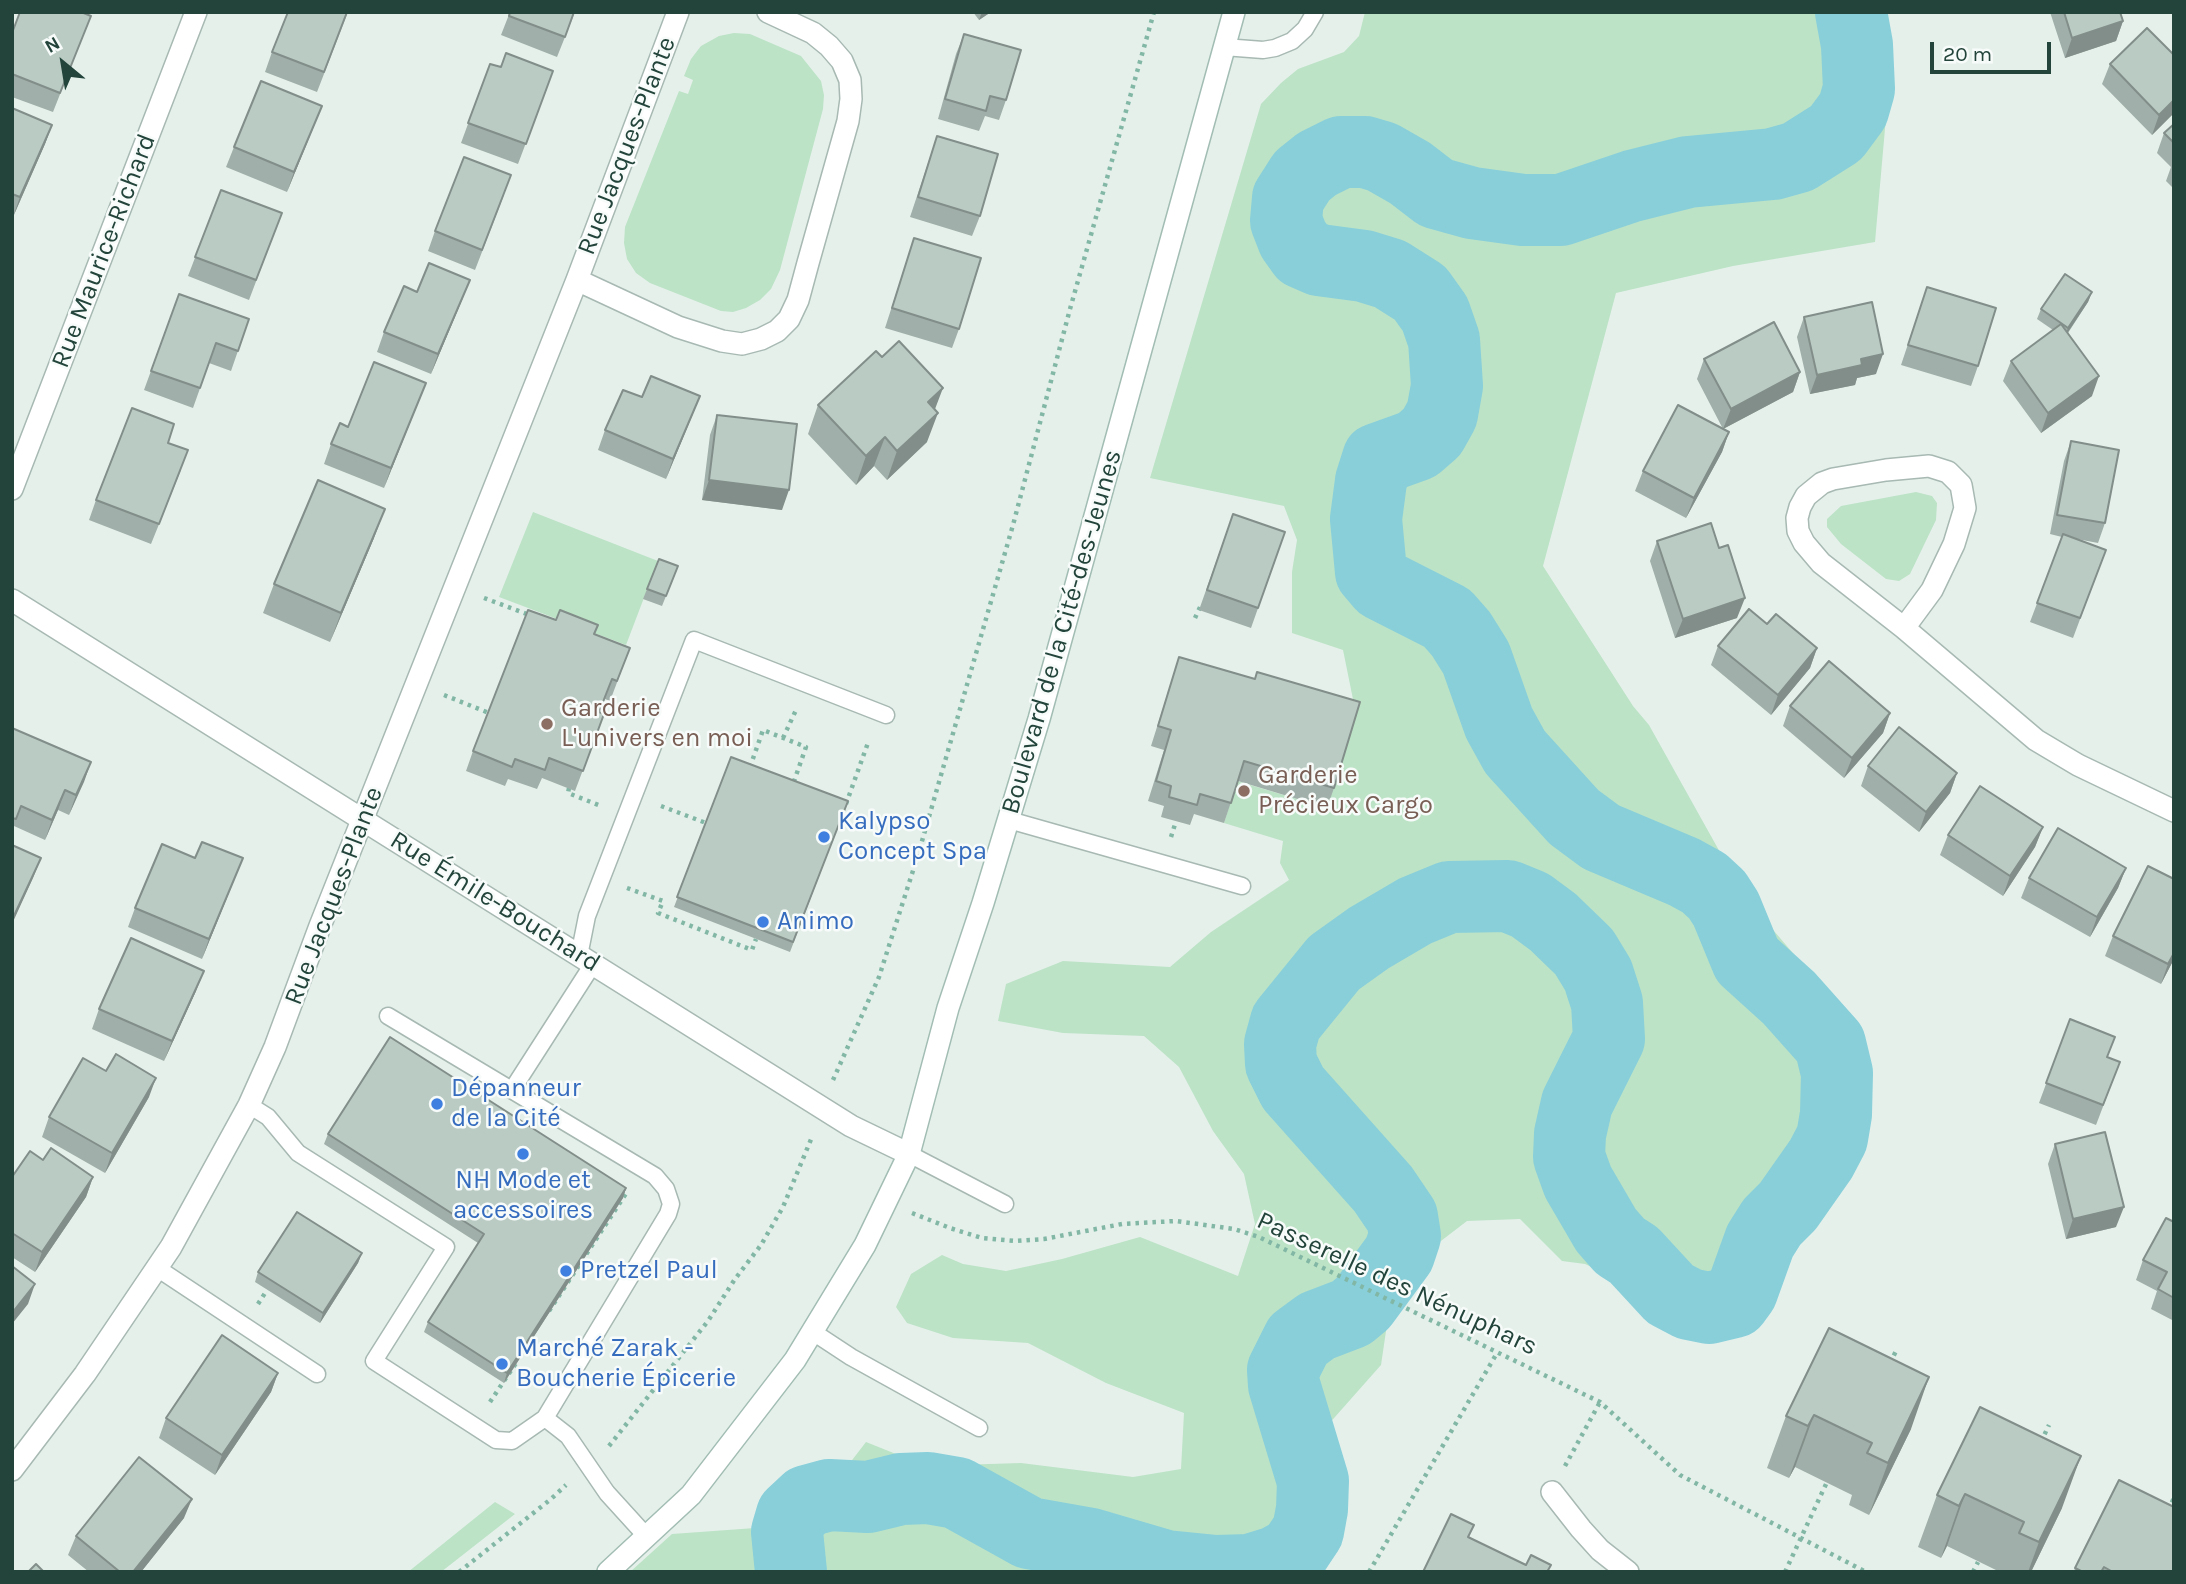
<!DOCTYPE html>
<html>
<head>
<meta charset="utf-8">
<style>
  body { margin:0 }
  #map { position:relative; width:2186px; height:1584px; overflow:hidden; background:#e5f0eb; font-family:Karla,sans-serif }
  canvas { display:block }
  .frame { position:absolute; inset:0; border:14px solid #22443a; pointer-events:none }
  .north { position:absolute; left:28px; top:28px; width:70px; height:70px; -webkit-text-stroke:5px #f7fbf9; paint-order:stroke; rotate:330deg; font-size:19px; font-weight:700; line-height:28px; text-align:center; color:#22443a }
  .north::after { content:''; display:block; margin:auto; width:24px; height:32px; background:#22443a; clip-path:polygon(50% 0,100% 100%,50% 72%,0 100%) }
  .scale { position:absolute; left:1930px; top:42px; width:121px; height:32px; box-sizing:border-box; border:4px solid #22443a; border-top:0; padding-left:9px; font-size:21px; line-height:24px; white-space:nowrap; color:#22443a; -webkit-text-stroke:5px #f7fbf9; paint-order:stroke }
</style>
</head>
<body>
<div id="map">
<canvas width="2186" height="1584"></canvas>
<div class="frame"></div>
<div class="north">N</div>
<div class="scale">20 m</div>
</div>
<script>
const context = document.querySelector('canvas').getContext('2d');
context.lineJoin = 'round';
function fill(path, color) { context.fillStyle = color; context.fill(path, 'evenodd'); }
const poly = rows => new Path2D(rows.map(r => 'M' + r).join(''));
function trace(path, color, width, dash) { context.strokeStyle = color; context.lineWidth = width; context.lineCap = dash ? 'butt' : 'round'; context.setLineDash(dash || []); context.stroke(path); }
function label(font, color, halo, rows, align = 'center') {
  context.font = font + ' Karla,sans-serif'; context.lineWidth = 5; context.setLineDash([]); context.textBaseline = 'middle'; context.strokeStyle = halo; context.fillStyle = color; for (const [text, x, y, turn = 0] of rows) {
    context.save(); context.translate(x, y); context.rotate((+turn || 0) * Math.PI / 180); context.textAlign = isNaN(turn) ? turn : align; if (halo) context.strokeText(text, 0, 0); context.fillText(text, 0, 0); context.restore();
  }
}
fill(poly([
  [1365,12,1878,12,1890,72,1875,242,1733,266,1616,293,1543,566,1633,706,1649,725,1745,897,1827,993,1861,1066,1867,1121,1848,1169,1804,1215,1772,1273,1751,1305,1732,1316,1706,1324,1685,1323,1660,1307,1642,1290,1585,1264,1562,1261,1520,1219,1467,1221,1394,1277,1381,1365,1327,1426,1316,1447,1314,1482,1330,1525,1308,1572,630,1572,672,1534,769,1527,829,1490,866,1442,926,1466,1021,1463,1133,1477,1181,1469,1184,1413,1106,1383,1028,1343,953,1338,907,1323,896,1307,911,1274,942,1255,963,1264,1006,1271,1062,1259,1140,1237,1238,1276,1255,1224,1244,1174,1213,1131,1179,1067,1144,1036,1063,1033,998,1021,1006,984,1063,961,1170,967,1211,932,1289,880,1280,863,1283,841,1224,823,1237,781,1327,808,1355,709,1343,650,1292,633,1292,572,1297,540,1284,506,1150,478,1261,104,1281,83,1298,69,1344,52,1359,36],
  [734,33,750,34,801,56,821,81,824,95,823,109,780,270,771,289,760,300,746,308,733,312,721,311,650,283,636,273,627,259,624,243,625,227,679,91,688,94,693,80,684,76,691,59,701,46,719,36],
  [1916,492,1932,496,1937,503,1936,520,1910,574,1899,581,1886,579,1841,544,1827,527,1827,519,1841,506],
  [533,512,658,561,626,645,499,597],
  [495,1502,515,1514,441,1572,408,1572]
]), '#bce3c6');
trace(poly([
  [791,1572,787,1532,792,1515,807,1501,829,1495,868,1497,901,1489,928,1488,957,1493,1029,1533,1091,1544,1166,1566,1216,1571,1250,1570,1276,1562,1294,1552,1308,1531,1312,1509,1313,1481,1284,1385,1283,1370,1298,1340,1317,1326,1351,1313,1363,1303,1399,1254,1405,1236,1402,1217,1383,1189,1293,1088,1281,1064,1280,1044,1286,1022,1334,963,1369,938,1415,911,1449,897,1508,896,1530,905,1553,922,1584,952,1598,975,1607,1003,1609,1039,1577,1103,1570,1134,1569,1157,1578,1182,1606,1230,1620,1246,1634,1255,1670,1294,1689,1304,1709,1308,1734,1302,1742,1291,1760,1241,1772,1222,1788,1206,1821,1159,1832,1138,1836,1114,1837,1073,1830,1044,1789,998,1747,960,1726,909,1717,895,1704,883,1684,872,1601,837,1574,817,1515,752,1499,723,1476,658,1461,634,1447,618,1382,585,1371,572,1366,519,1371,481,1378,459,1417,445,1432,432,1442,414,1447,386,1444,340,1435,314,1420,293,1390,274,1364,266,1319,260,1303,253,1293,239,1286,221,1288,198,1302,176,1317,164,1341,152,1365,152,1382,157,1410,173,1436,193,1472,203,1523,210,1561,210,1632,186,1688,172,1773,164,1798,157,1836,133,1853,110,1859,89,1857,45,1851,12]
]), '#88cfda', 72);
const lane = poly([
  [1224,47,1263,50,1275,48,1292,41,1305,29,1315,12],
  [1009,820,1242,886],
  [579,956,587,916,694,640,886,715],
  [388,1016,655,1176,666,1189,671,1204,668,1214,545,1418,568,1436,607,1493,647,1537],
  [512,1090,593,964],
  [249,1105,268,1117,298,1153,446,1247,374,1361,496,1440,512,1441,545,1418],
  [909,1154,1005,1204],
  [157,1268,317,1374],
  [813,1332,851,1357,979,1428]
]);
const street = poly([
  [577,280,678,327,722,341,742,344,761,339,777,331,789,319,798,300,808,263,848,121,851,99,850,80,842,61,829,46,813,33,768,12],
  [12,489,196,12],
  [12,600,851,1126,909,1154],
  [1904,628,1932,590,1954,544,1965,508,1961,485,1948,472,1929,466,1886,470,1833,479,1822,483,1806,496,1800,507,1797,518,1798,531,1804,543,1821,563,1904,628,2036,740,2078,765,2174,811],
  [12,1470,85,1374,171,1247,249,1105,275,1047,320,926,577,280,678,12],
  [1552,1492,1581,1529,1600,1550,1628,1572]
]);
const secondary = poly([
  [608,1572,691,1495,795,1360,865,1245,909,1154,948,1008,983,903,1039,719,1234,12]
]);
trace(lane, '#a7b9b2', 19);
trace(street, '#a7b9b2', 24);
trace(secondary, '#a2bdb3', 24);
trace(poly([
  [484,598,532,616],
  [1195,618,1201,605],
  [444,695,489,713],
  [783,738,796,710],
  [750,767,763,730,806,747,793,784],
  [569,788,568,793,601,806],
  [846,804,869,740],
  [661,806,706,823],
  [1171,837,1176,821],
  [627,888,663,901,658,913,752,950,756,939],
  [833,1080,879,977,918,855,1013,525,1070,309,1154,12],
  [912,1213,950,1228,982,1238,1016,1241,1044,1239,1122,1224,1176,1221,1234,1229,1259,1237,1600,1402,1680,1475,1866,1572],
  [258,1304,267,1290],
  [549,1311,627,1192],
  [1890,1363,1896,1351],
  [490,1402,516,1363],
  [2041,1442,2049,1425],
  [609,1446,708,1321,735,1279,761,1245,783,1207,812,1137],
  [1565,1466,1600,1402],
  [2168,1510,2174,1498],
  [459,1572,551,1499,566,1485],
  [1369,1572,1497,1353],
  [1785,1572,1827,1482],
  [1973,1572,1978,1562]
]), '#82b7a5', 4.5, [3.5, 5]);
trace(lane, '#fff', 16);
trace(street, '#fff', 21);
trace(secondary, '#fff', 21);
fill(poly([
  [348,12,317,92,265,72,272,52],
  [510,12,575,12,557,57,501,35],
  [973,12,991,12,979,20],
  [2050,12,2120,12,2123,21,2116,41,2065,58],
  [12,33,83,36,53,112,12,97],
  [964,34,1006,100,999,120,985,116,979,131,938,119,956,54],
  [490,64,501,67,553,71,518,164,461,143],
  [2110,64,2174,113,2152,135,2102,84],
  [322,106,287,192,226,167,234,147],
  [12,108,52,125,45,144,13,217,12,217],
  [2174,124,2174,189,2166,181,2171,167,2157,153,2164,133],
  [937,136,980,216,972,236,910,217],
  [221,190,282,213,249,300,188,276],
  [504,195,475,270,428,251,435,231],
  [914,238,959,329,952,348,885,328],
  [470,280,462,300,431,374,377,352,384,332,417,292],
  [1927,287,1978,366,1971,386,1901,365],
  [2092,292,2088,302,2068,333,2092,396,2041,433,2003,381,2011,361,2053,330,2037,319,2041,309],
  [179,294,249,319,231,371,209,363,193,408,144,390],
  [1804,317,1876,374,1857,378,1855,385,1810,394,1797,337],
  [1704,359,1800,372,1793,392,1723,429,1697,379],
  [426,383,384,488,324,464,331,444,348,427],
  [700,396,666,479,598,450,605,430,642,397],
  [818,405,927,442,887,480,874,466,856,485,808,434],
  [717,415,782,510,702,500,710,435],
  [1729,432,1722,452,1686,518,1635,491,1643,471],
  [2071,441,2105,523,2098,543,2077,539,2106,550,2073,638,2030,622,2062,537,2050,534,2064,461],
  [168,443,181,470,151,544,89,520,96,500],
  [1233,514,1285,532,1251,628,1199,610],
  [374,538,330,642,263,613,274,584],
  [1657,541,1719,548,1737,618,1675,638,1650,561],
  [659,559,678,566,662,606,643,599],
  [1767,624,1817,648,1810,668,1771,715,1711,665,1718,646],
  [594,634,630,648,610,701,605,699,599,712,604,714,575,791,542,778,537,789,508,779,505,786,466,771,473,751],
  [1179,657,1334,788,1327,808,1238,781,1224,823,1194,814,1190,825,1161,817,1164,806,1148,801,1164,750,1151,746],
  [1790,706,1890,713,1883,733,1844,778,1783,726],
  [12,728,91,762,69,815,58,810,45,840,14,826,12,830],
  [731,757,848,801,790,952,674,907],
  [1868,766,1957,773,1950,793,1919,832,1861,786],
  [2043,827,2035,847,2003,896,1940,855,1948,835],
  [195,858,243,858,202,959,128,927,135,908],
  [2126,868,2118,888,2090,937,2021,898,2029,878],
  [2113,936,2174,959,2161,984,2105,956],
  [196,991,164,1061,92,1029,99,1009],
  [2070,1019,2108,1057,2120,1062,2096,1125,2039,1103],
  [149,1097,105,1173,42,1137,49,1117],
  [328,1134,626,1188,623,1198,504,1383,424,1332,428,1322,478,1243,324,1144],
  [2055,1144,2116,1227,2066,1239,2048,1164],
  [43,1160,93,1177,86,1197,35,1272,12,1257,12,1177],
  [2174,1222,2174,1321,2151,1309,2157,1291,2136,1280,2143,1260],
  [362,1253,358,1263,320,1323,255,1282,258,1272],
  [1829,1328,1911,1429,1869,1515,1849,1505,1852,1495,1795,1467,1789,1478,1767,1468,1786,1416],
  [278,1373,271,1392,215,1475,159,1438,166,1418],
  [1980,1407,2062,1508,2031,1572,2000,1572,1947,1546,1941,1558,1918,1547,1937,1495],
  [2174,1507,2174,1572,2074,1572,2075,1568],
  [184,1518,141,1572,89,1572,68,1555,76,1536]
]), '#a0afa9');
fill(poly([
  [982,12,991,12,979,20],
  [2123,21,2116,41,2065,58,2072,38],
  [2174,100,2174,113,2152,135,2159,115],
  [322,106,314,126,287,192,294,172],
  [52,125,45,144,13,217,20,197],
  [470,280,462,300,431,374,438,354],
  [2092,292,2088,302,2064,338,2068,328],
  [1883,354,1876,374,1857,378,1855,385,1810,394,1817,375,1861,359],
  [1800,372,1793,392,1723,429,1731,409],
  [2099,376,2092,396,2041,433,2048,413],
  [426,383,384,488,391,468],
  [943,388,932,417,928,402],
  [700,396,692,416,666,479,673,459],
  [938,413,927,442,887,480,897,451],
  [1729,432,1722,452,1686,518,1694,498],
  [885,437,874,466,856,485,866,456],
  [709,480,789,490,782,510,702,500],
  [385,509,374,538,330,642,341,613],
  [1745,598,1737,618,1675,638,1683,619],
  [1817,648,1810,668,1771,715,1778,695],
  [1890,713,1883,733,1844,778,1852,758],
  [91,762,84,782,69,815,76,795],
  [1957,773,1950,793,1919,832,1926,812],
  [65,790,58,810,45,840,52,820],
  [2043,827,2035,847,2003,896,2010,876],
  [41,858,33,878,12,924,12,920],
  [243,858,235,878,202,959,209,939],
  [2126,868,2118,888,2090,937,2097,917],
  [2174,953,2174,959,2161,984,2168,964],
  [204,971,196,991,164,1061,172,1041],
  [156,1078,149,1097,105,1173,112,1153],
  [93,1177,86,1197,35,1272,42,1252],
  [626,1188,623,1198,504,1383,507,1373],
  [2124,1207,2116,1227,2066,1239,2073,1219],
  [362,1253,358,1263,320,1323,323,1313],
  [35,1284,28,1304,12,1324,12,1313],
  [278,1373,271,1392,215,1475,222,1455],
  [1929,1377,1911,1429,1869,1515,1888,1463],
  [1814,1415,1795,1467,1789,1478,1808,1426],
  [2081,1456,2062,1508,2031,1572,2028,1572,2039,1542],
  [1965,1494,1947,1546,1941,1558,1959,1506],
  [192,1499,184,1518,141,1572,133,1572]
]), '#828e89');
const building = poly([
  [20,12,81,12,91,16,60,93,12,74,12,33,20,12],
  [288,12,347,12,324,72,272,52,288,12],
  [510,12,574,12,565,37,509,16,510,12],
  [2064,12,2120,12,2123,21,2072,38,2064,12],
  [2147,28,2174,55,2174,100,2159,115,2110,64,2147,28],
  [964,34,1021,50,1006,100,990,96,986,111,945,99,964,34],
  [506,53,553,71,526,144,468,123,490,64,501,67,506,53],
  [261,81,322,106,294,172,234,147,261,81],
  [12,108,52,125,20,197,12,194,12,108],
  [2174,124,2174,143,2164,133,2174,124],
  [937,136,998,154,980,216,918,197,937,136],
  [464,157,511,175,482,250,435,231,464,157],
  [221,190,282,213,256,280,195,257,221,190],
  [914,238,981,258,959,329,892,308,914,238],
  [429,263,470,280,438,354,384,332,404,286,417,292,429,263],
  [2065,274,2092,292,2068,328,2041,309,2065,274],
  [1927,287,1996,308,1978,366,1908,345,1927,287],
  [179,294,249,319,238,351,216,343,200,388,151,371,179,294],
  [1872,302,1883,354,1861,359,1862,365,1817,375,1804,317,1872,302],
  [1774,322,1800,372,1731,409,1704,359,1774,322],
  [2061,324,2099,376,2048,413,2011,361,2061,324],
  [899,341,943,388,928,402,938,413,897,451,885,437,866,456,818,405,876,351,882,357,899,341],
  [374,362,426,383,391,468,331,444,340,423,348,427,374,362],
  [651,376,700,396,673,459,605,430,623,390,642,397,651,376],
  [1678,405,1729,432,1694,498,1643,471,1678,405],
  [132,408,174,424,168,443,188,450,159,524,96,500,132,408],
  [717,415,797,424,789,490,709,480,717,415],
  [2071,441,2119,450,2105,523,2057,515,2071,441],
  [318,480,385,509,341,613,274,584,318,480],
  [1233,514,1285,532,1258,608,1207,590,1233,514],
  [1711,523,1719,548,1728,545,1745,598,1683,619,1657,541,1711,523],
  [2063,534,2106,550,2080,618,2037,603,2063,534],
  [659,559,678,566,666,596,647,589,659,559],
  [1749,609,1767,624,1776,614,1817,648,1778,695,1718,646,1749,609],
  [528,610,556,620,560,610,598,625,594,634,630,648,617,681,612,679,599,712,604,714,583,771,549,758,545,770,515,759,512,767,473,751,528,610],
  [1179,657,1255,679,1257,672,1360,702,1334,788,1244,761,1231,803,1200,794,1197,805,1169,797,1171,786,1156,781,1171,730,1158,726,1179,657],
  [1829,661,1890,713,1852,758,1790,706,1829,661],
  [1899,727,1957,773,1926,812,1868,766,1899,727],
  [12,728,91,762,76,795,65,790,52,820,21,806,16,819,12,818,12,728],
  [731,757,848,801,793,942,677,897,731,757],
  [1980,786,2043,827,2010,876,1948,835,1980,786],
  [2058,828,2126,868,2097,917,2029,878,2058,828],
  [202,842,243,858,209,939,135,908,162,844,195,858,202,842],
  [12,845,41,858,12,920,12,845],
  [2148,866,2174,879,2174,953,2168,964,2113,936,2148,866],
  [131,938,204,971,172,1041,99,1009,131,938],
  [2070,1019,2115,1037,2107,1057,2120,1062,2103,1105,2046,1083,2070,1019],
  [390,1037,626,1188,507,1373,428,1322,484,1234,328,1134,390,1037],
  [116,1054,156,1078,112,1153,49,1117,83,1058,106,1071,116,1054],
  [2105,1132,2124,1207,2073,1219,2055,1144,2105,1132],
  [51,1148,93,1177,42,1252,12,1233,12,1177,30,1151,43,1160,51,1148],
  [297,1212,362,1253,323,1313,258,1272,297,1212],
  [2166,1218,2174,1222,2174,1298,2158,1289,2167,1272,2143,1260,2166,1218],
  [12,1266,35,1284,12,1313,12,1266],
  [1829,1328,1929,1377,1888,1463,1867,1453,1872,1443,1814,1415,1808,1426,1786,1416,1829,1328],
  [222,1335,278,1373,222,1455,166,1418,222,1335],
  [1980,1407,2081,1456,2039,1542,2019,1533,2024,1522,1965,1494,1959,1506,1937,1495,1980,1407],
  [139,1457,192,1499,133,1572,120,1572,76,1536,139,1457],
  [2119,1480,2174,1507,2174,1572,2113,1572,2104,1567,2101,1572,2083,1572,2075,1568,2119,1480],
  [1451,1514,1474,1525,1468,1537,1526,1565,1531,1555,1551,1565,1547,1572,1423,1572,1451,1514],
  [36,1564,44,1572,28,1572,36,1564]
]);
fill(building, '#bacbc4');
trace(building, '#828e89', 2);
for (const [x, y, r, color] of [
  [547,724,7,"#8d6e63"],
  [1244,791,7,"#8d6e63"],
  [824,837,7,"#3f7fe0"],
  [763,922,7,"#3f7fe0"],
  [437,1104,7,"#3f7fe0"],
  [523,1154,7,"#3f7fe0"],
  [566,1271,7,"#3f7fe0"],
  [502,1364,7,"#3f7fe0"]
]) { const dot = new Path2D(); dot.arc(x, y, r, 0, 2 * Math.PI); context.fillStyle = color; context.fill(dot); trace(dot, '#f7fbf9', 2.5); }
label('26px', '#22443a', '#f7fbf9', [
  ["Rue Jacques-Plante",627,146,-69],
  ["Rue Maurice-Richard",104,251,-69],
  ["Boulevard de la Cité-des-Jeunes",1062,632,-74],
  ["Rue Jacques-Plante",334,896,-69],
  ["Rue Émile-Bouchard",495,902,32],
  ["Passerelle des Nénuphars",1397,1284,25]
]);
label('26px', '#785e54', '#f7fbf9', [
  ["Garderie",561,709],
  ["L'univers en moi",561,739],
  ["Garderie",1258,776],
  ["Précieux Cargo",1258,806]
], 'left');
label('26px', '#366cbe', '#f7fbf9', [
  ["Kalypso",838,822],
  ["Concept Spa",838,852],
  ["Animo",777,922],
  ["Dépanneur",451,1089],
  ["de la Cité",451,1119],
  ["NH Mode et",523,1181,"center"],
  ["accessoires",523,1211,"center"],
  ["Pretzel Paul",580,1271],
  ["Marché Zarak -",516,1349],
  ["Boucherie Épicerie",516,1379]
], 'left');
</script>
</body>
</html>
